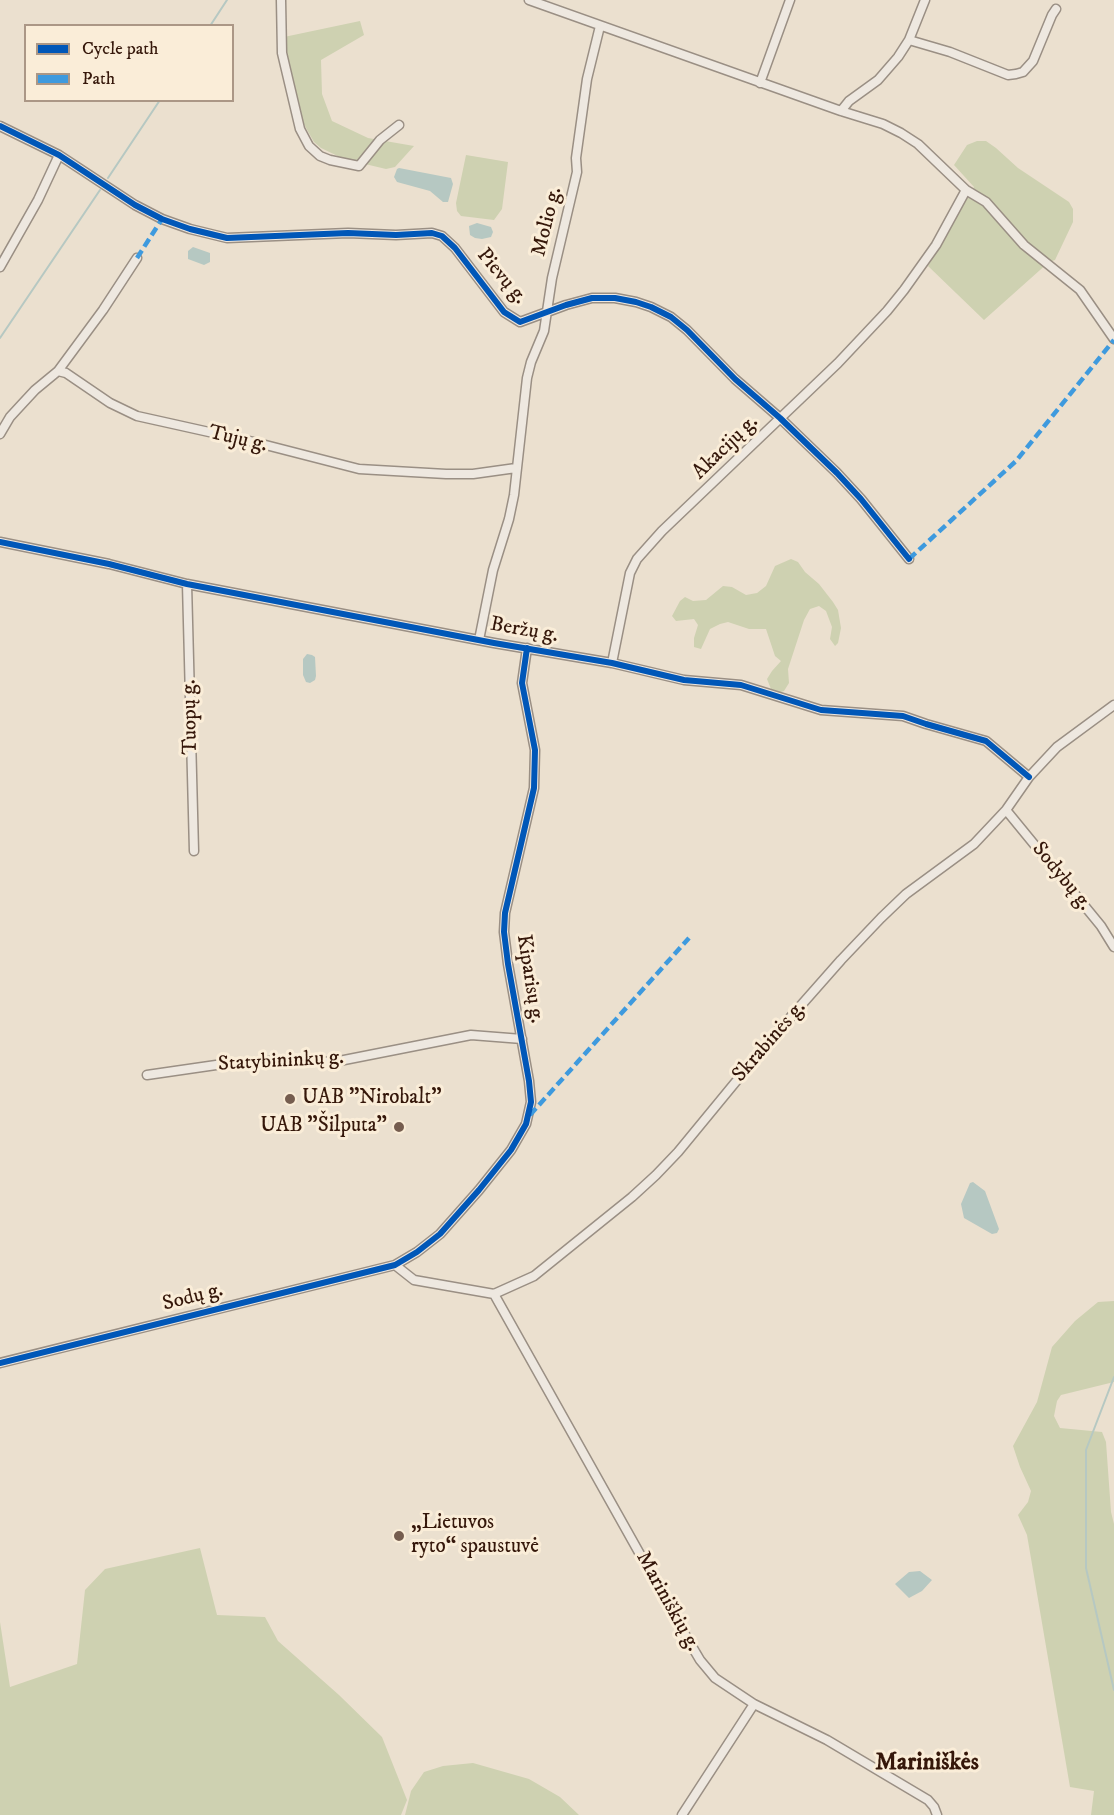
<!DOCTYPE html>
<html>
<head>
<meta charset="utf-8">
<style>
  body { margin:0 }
  #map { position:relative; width:1114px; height:1815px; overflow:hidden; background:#ebe0cf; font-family:"IM FELL DW Pica",serif }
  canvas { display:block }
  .legend { position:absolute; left:24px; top:24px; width:210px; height:78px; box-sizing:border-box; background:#faedd8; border:2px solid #ab9786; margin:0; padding:8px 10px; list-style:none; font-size:18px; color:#35170a }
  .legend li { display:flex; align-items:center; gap:12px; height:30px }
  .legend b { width:30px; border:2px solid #ab9786 }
</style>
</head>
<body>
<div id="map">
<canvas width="1114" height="1815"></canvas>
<ul class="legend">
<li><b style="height:8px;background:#0057b8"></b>Cycle path</li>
<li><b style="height:8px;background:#3e9ade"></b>Path</li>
</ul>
</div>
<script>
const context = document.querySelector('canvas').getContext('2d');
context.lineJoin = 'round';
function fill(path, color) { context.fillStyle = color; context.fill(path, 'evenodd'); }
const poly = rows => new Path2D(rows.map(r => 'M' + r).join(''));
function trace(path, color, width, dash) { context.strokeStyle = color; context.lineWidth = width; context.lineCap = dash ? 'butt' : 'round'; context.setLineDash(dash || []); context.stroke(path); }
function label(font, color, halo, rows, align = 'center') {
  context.font = font + ' "IM FELL DW Pica",serif'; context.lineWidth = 6; context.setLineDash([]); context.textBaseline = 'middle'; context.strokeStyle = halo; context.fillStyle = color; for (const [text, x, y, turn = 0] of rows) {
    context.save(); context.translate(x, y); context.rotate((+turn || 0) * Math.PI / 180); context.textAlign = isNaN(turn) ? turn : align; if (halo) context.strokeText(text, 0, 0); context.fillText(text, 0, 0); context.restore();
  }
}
fill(poly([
  [360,21,364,35,321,60,322,94,332,121,368,138,414,146,395,167,386,169,344,159,321,148,314,142,302,121,284,51,284,37],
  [977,141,986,141,996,148,1018,168,1069,202,1073,209,1073,222,1055,260,1049,262,984,320,928,266,974,187,954,165,967,145],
  [466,155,508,162,502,209,494,220,461,216,457,211,456,203],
  [791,559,798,562,805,572,819,584,833,602,838,610,841,628,838,643,835,646,830,639,832,627,826,611,819,606,810,609,804,620,788,669,789,683,784,691,778,693,771,689,767,679,772,671,781,661,775,656,766,629,749,629,728,622,720,624,710,629,701,649,694,647,694,638,698,625,694,619,676,621,672,616,680,601,685,597,693,601,706,600,723,586,732,587,746,595,757,593,766,586,775,566],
  [1114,1301,1114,1382,1061,1395,1057,1401,1054,1416,1060,1428,1102,1432,1106,1442,1111,1512,1114,1524,1114,1815,1091,1815,1094,1791,1070,1787,1027,1535,1018,1515,1028,1502,1031,1491,1020,1467,1013,1446,1037,1402,1052,1347,1075,1321,1098,1302],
  [200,1548,217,1615,265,1617,278,1641,339,1695,382,1737,407,1800,401,1815,0,1815,0,1622,10,1687,77,1664,85,1590,105,1569],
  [473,1763,529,1779,560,1797,579,1815,405,1815,411,1791,424,1772,443,1766]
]), '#ced1b1');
fill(poly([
  [399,168,451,178,453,184,448,202,443,202,430,191,397,182,394,177,397,169],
  [477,223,491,227,493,232,491,237,482,239,475,238,470,235,469,226],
  [193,247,210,253,210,262,204,265,188,259,188,251],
  [307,654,312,655,315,657,316,676,315,680,310,683,306,682,303,675,303,659],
  [973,1182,985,1191,999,1229,997,1233,992,1234,964,1218,961,1204,970,1183],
  [920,1571,932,1580,922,1591,909,1598,895,1584,909,1572]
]), '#b6c8c2');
trace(poly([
  [210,26,227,0],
  [108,178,160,100],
  [0,338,100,190],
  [1114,1377,1086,1450,1086,1568,1114,1690]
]), '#b6c8c2', 2);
const minor = poly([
  [281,0,282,53,300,129,309,146,320,156,330,160,359,166,380,140,399,125],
  [529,0,841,111,883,124,901,133,918,144,966,190,986,202,1024,245,1080,290,1114,339],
  [909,40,950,52,1008,75,1016,74,1023,72,1033,61,1052,15,1056,9],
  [760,83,790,0],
  [841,111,849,101,878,80,898,57,909,40,925,0],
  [0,126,59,155,135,205,162,219,190,229,227,238,348,233,396,235,432,233,442,236,455,248,504,312,520,322,566,305,592,298,615,298,636,302,651,307,671,317,687,330,735,379,780,418,837,473,861,499,909,559],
  [0,267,38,200,59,155],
  [58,371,103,310,137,258],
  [0,434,10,417,22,404,35,390,58,371,66,373,110,403,137,416,254,442,359,469,446,474,473,474,516,468],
  [0,542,109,564,187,584,494,643,612,663,684,680,741,685,821,710,903,716,926,724,986,741,1029,777],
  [187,584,194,851],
  [479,640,493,570,509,519,514,495,527,378,531,362,544,331,552,278,577,172,576,158,587,79,600,26],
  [612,663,630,573,637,559,662,531,838,363,887,311,904,290,936,245,966,190],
  [1006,810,1101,926,1114,947],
  [147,1075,216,1065,281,1060,334,1062,471,1035,522,1039],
  [395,1265,414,1280,494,1294,534,1276,632,1197,656,1175,678,1152,766,1045,841,960,881,918,906,894,974,844,1006,810,1029,777,1057,747,1114,705],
  [494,1294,687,1638,700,1660,715,1678,754,1704,827,1740,928,1800,934,1807,937,1815],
  [0,1363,395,1265,417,1252,440,1234,479,1190,511,1150,526,1124,531,1102,529,1081,508,964,504,932,505,913,534,788,535,750,522,683,527,648],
  [682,1815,754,1704]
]);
trace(minor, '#9a8f84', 11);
trace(minor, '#eee8e0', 8);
trace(poly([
  [137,258,162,219],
  [909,559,1016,461,1114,340],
  [530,1115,689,938]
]), '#3e9ade', 4.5, [9, 4.5]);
trace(poly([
  [0,126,59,155,135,205,162,219,190,229,227,238,348,233,396,235,432,233,442,236,455,248,504,312,520,322,566,305,592,298,615,298,636,302,651,307,671,317,687,330,735,379,780,418,837,473,861,499,909,559],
  [0,542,109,564,187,584,494,643,612,663,684,680,741,685,821,710,903,716,926,724,986,741,1029,777],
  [0,1363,395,1265,417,1252,440,1234,479,1190,511,1150,526,1124,531,1102,529,1081,508,964,504,932,505,913,534,788,535,750,522,683,527,648]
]), '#0057b8', 6);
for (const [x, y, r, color] of [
  [290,1099,6,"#755d4f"],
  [399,1127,6,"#755d4f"],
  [399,1536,6,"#755d4f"]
]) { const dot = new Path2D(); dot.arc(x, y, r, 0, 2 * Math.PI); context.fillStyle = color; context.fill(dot); trace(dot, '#faedd8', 2); }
label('21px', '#35170a', '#faedd8', [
  ["Molio g.",548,222,-76],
  ["Pievų g.",501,277,50],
  ["Tujų g.",238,440,13],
  ["Akacijų g.",726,448,-44],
  ["Beržų g.",524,631,10],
  ["Tuopų g.",191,717,-91],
  ["Sodybų g.",1061,877,51],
  ["Kiparisų g.",529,979,81],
  ["Skrabinės g.",770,1042,-49],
  ["Statybininkų g.",281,1062,-3],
  ["Sodų g.",193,1298,-14],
  ["Mariniškių g.",667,1602,61]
]);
label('21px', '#35170a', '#faedd8', [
  ["UAB \"Nirobalt\"",302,1099],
  ["UAB \"Šilputa\"",387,1127,"right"],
  ["„Lietuvos",411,1524],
  ["ryto“ spaustuvė",411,1548]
], 'left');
label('bold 24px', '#35170a', '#faedd8', [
  ["Mariniškės",927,1764]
]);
</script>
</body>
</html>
